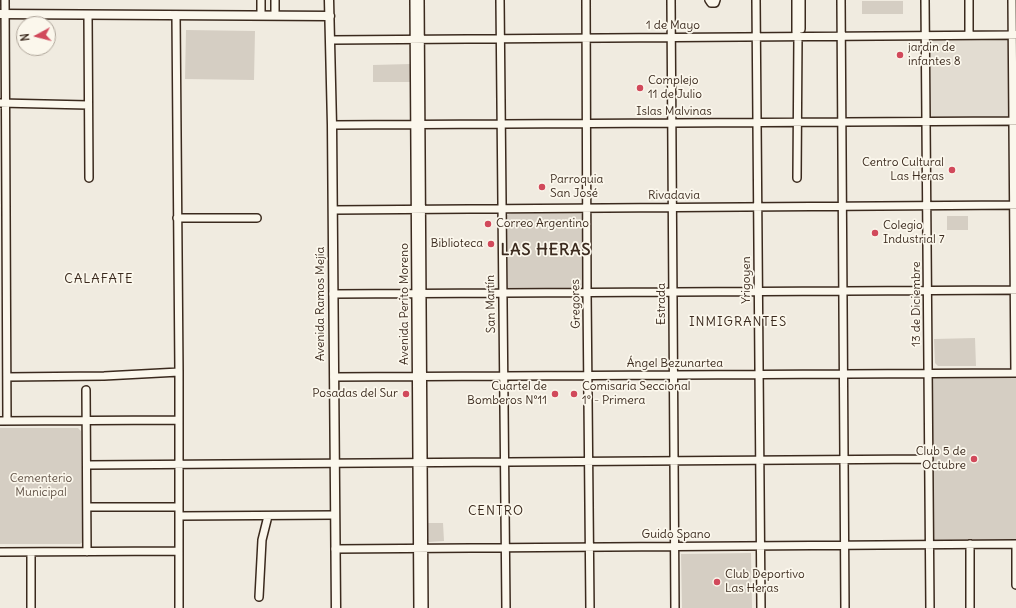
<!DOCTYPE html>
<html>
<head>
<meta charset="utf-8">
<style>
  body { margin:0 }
  #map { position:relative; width:1016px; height:608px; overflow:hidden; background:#f0ebe0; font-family:Delius,sans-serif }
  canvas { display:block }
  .north { position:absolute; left:16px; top:16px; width:40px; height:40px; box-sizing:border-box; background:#fbf7ec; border:1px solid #aea59a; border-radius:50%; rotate:263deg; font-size:11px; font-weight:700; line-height:16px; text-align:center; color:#3b2a1e }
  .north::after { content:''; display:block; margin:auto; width:14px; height:18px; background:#d1495b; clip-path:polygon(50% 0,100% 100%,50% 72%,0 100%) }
</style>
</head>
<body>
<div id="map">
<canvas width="1016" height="608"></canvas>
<div class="north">N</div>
</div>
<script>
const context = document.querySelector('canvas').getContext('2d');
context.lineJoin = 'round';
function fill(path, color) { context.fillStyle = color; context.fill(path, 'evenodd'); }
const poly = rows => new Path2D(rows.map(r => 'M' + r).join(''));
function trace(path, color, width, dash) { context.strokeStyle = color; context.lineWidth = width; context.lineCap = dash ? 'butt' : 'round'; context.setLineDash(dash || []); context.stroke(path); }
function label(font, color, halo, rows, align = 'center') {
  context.font = font + ' Delius,sans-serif'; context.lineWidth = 3.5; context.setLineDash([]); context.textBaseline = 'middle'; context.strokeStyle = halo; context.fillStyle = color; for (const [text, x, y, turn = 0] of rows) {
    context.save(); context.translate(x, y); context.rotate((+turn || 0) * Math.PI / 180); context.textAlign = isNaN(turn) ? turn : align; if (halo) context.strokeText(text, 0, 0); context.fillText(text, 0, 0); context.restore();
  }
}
fill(poly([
  [925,35,1016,35,1016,121,926,121]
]), '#e2dcd1');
fill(poly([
  [862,1,903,1,903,14,862,14],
  [186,30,255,31,254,80,185,79],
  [410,64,410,82,373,82,373,65],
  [578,212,584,215,584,289,507,290,505,218,507,215,512,213],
  [947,216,968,216,968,230,947,230],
  [975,338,976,366,938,366,935,363,934,339],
  [1016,377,1016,540,932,540,931,378],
  [0,428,78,428,81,431,83,542,80,544,0,544],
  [426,523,443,523,444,541,429,542,427,540],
  [751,553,752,608,682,608,681,554]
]), '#d5cec3');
const minor = poly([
  [5,0,7,421],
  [261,0,261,15],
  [275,0,275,15],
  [414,0,418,608],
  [420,0,424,608],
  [500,0,506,608],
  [586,0,587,293,590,608],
  [671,0,675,608],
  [709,0,711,3,715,3,716,0],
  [756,0,761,608],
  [796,0,796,32,798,36,797,178],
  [841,0,845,608],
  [925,0,930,608],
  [969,0,969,35],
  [1012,0,1015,373],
  [88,15,89,178],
  [176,15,179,372,179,608],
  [801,29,801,0],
  [331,40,1016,35],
  [0,103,88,105],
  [332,125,1016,121],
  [333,210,1016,205],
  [177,218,257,218],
  [333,294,1016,290],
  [7,377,104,376,179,372],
  [334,377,1016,373],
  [86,390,87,552],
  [0,421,178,420],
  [87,465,929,459],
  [87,507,179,507],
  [179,516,335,515],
  [970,544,970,608],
  [1016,544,1016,585],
  [335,549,1016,544],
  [0,552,179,551],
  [31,552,31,608],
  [259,597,262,540,268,516]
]);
const major = poly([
  [329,0,332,125,336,608],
  [0,14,330,16]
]);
trace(minor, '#3b2a1e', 10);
trace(major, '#3b2a1e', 11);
trace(minor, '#fbf7ec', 7);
trace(major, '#fbf7ec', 8);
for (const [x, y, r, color] of [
  [900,55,4,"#d1495b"],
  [640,88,4,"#d1495b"],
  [952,170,4,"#d1495b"],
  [542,187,4,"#d1495b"],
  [488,224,4,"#d1495b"],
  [875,233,4,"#d1495b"],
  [491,244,4,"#d1495b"],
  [406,394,4,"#d1495b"],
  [555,394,4,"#d1495b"],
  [574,394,4,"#d1495b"],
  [974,459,4,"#d1495b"],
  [717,582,4,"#d1495b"]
]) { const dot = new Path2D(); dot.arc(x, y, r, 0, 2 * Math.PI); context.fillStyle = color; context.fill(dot); trace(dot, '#fbf7ec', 1.5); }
label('12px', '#3b2a1e', '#fbf7ec', [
  ["1 de Mayo",673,26],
  ["Islas Malvinas",674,112],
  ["Rivadavia",674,196],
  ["Yrigoyen",747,280,-90],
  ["Avenida Ramos Mejía",321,304,-90],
  ["Avenida Perito Moreno",405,304,-90],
  ["San Martín",491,304,-91],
  ["Gregores",576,304,-91],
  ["Estrada",662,304,-90],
  ["13 de Diciembre",917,304,-90],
  ["Ángel Bezunartea",675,364],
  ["Guido Spano",676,535]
]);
label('12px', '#3b2a1e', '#fbf7ec', [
  ["jardin de",908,48],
  ["infantes 8",908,62],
  ["Complejo",648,81],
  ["11 de Julio",648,95],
  ["Centro Cultural",944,163,"right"],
  ["Las Heras",944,177,"right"],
  ["Parroquia",550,180],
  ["San José",550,194],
  ["Correo Argentino",496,224],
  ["Colegio",883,226],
  ["Industrial 7",883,240],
  ["Biblioteca",483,244,"right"],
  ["Cuartel de",547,387,"right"],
  ["Bomberos N°11",547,401,"right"],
  ["Comisaría Seccional",582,387],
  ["1º - Primera",582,401],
  ["Posadas del Sur",398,394,"right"],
  ["Club 5 de",966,452,"right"],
  ["Octubre",966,466,"right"],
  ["Club Deportivo",725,575],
  ["Las Heras",725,589]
], 'left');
label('12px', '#625347', '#fbf7ec', [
  ["Cementerio",41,479],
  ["Municipal",41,493]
]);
context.letterSpacing = '1px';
label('13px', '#3b2a1e', '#fbf7ec', [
  ["CALAFATE",99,279],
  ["INMIGRANTES",738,322],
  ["CENTRO",496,511]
]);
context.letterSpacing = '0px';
context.letterSpacing = '1px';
label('bold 16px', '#3b2a1e', '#fbf7ec', [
  ["LAS HERAS",546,250]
]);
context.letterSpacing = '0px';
</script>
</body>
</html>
